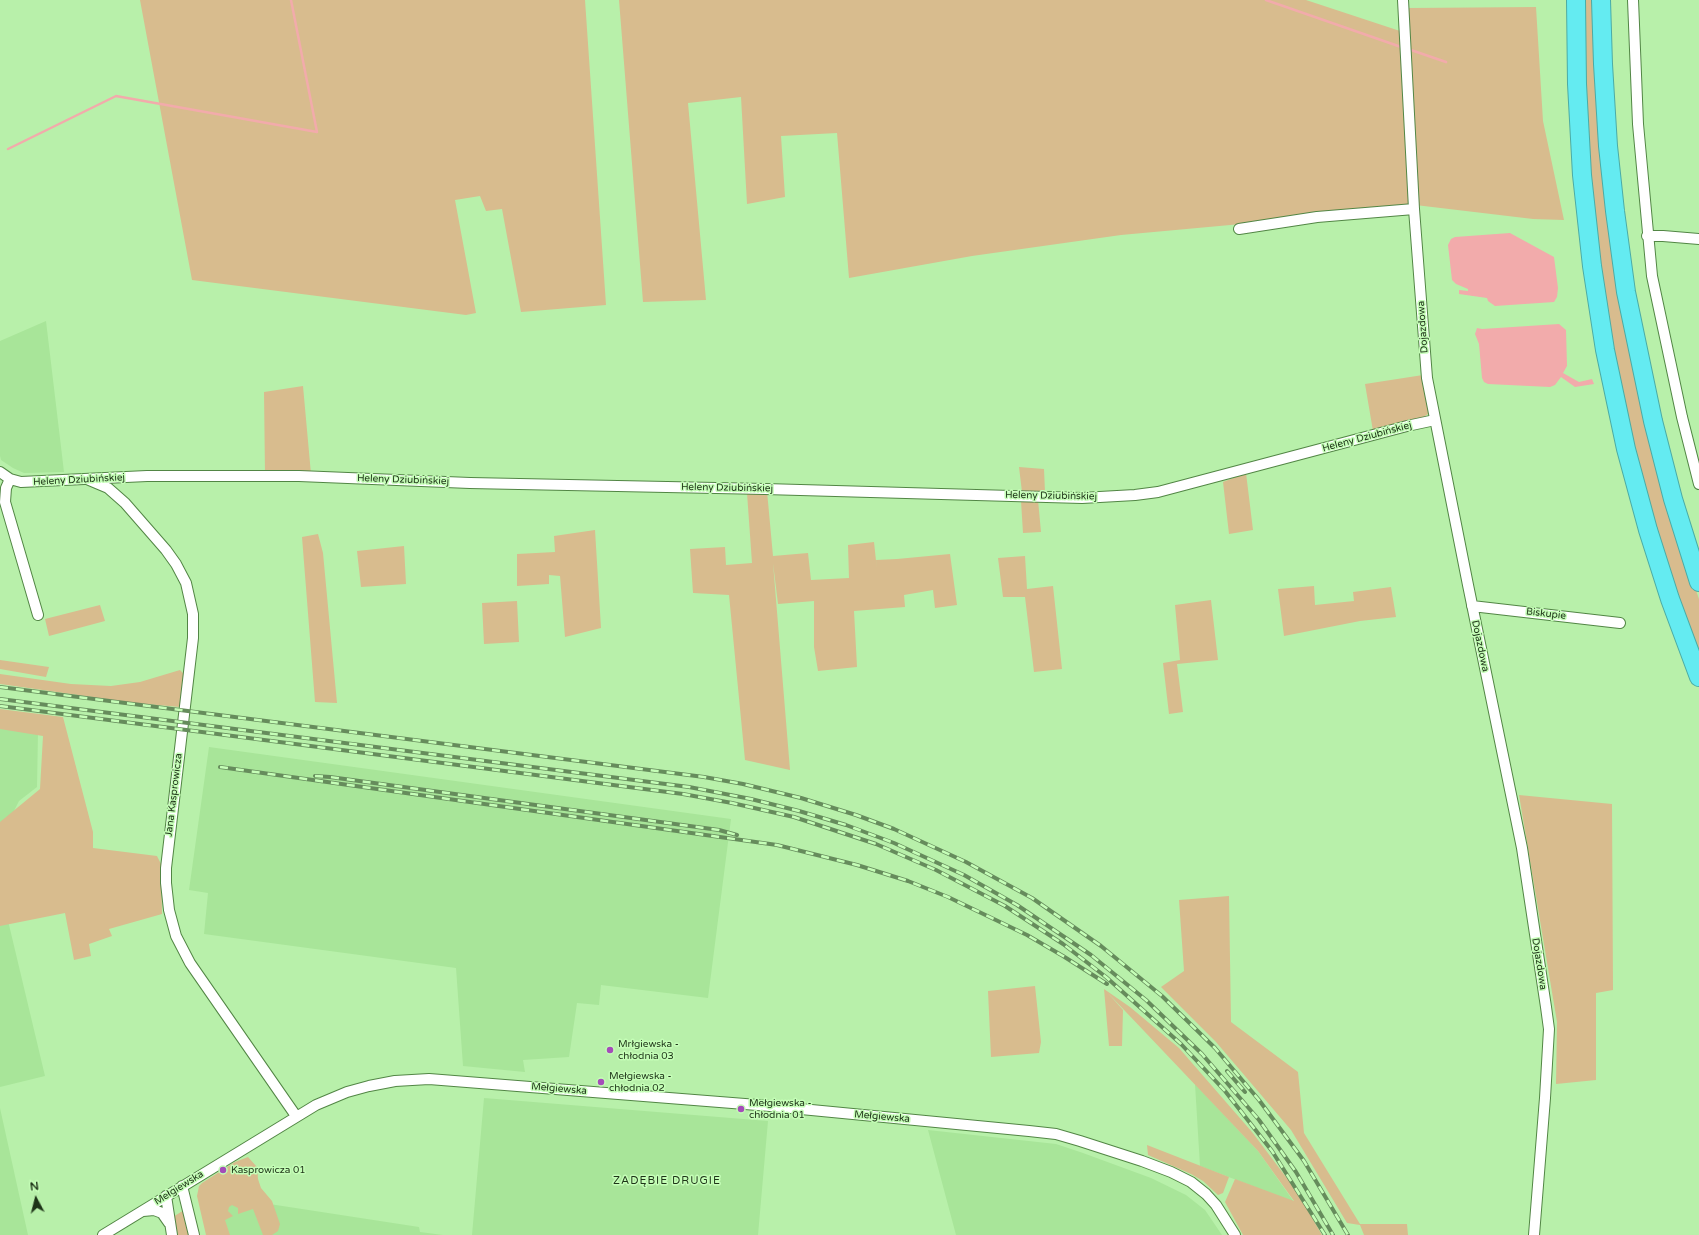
<!DOCTYPE html>
<html>
<head>
<meta charset="utf-8">
<style>
  body { margin:0 }
  #map { position:relative; width:1699px; height:1235px; overflow:hidden; background:#b8f0aa; font-family:"Varela Round",sans-serif }
  canvas { display:block }
  .north { position:absolute; left:16px; top:1179px; width:40px; height:40px; -webkit-text-stroke:3px #c5feb7; paint-order:stroke; rotate:353deg; font-size:11px; font-weight:700; line-height:16px; text-align:center; color:#1d3317 }
  .north::after { content:''; display:block; margin:auto; width:14px; height:18px; background:#1d3317; clip-path:polygon(50% 0,100% 100%,50% 72%,0 100%) }
</style>
</head>
<body>
<div id="map">
<canvas width="1699" height="1235"></canvas>
<div class="north">N</div>
</div>
<script>
const context = document.querySelector('canvas').getContext('2d');
context.lineJoin = 'round';
function fill(path, color) { context.fillStyle = color; context.fill(path, 'evenodd'); }
const poly = rows => new Path2D(rows.map(r => 'M' + r).join(''));
function trace(path, color, width, dash) { context.strokeStyle = color; context.lineWidth = width; context.lineCap = dash ? 'butt' : 'round'; context.setLineDash(dash || []); context.stroke(path); }
function label(font, color, halo, rows, align = 'center') {
  context.font = font + ' "Varela Round",sans-serif'; context.lineWidth = 3; context.setLineDash([]); context.textBaseline = 'middle'; context.strokeStyle = halo; context.fillStyle = color; for (const [text, x, y, turn = 0] of rows) {
    context.save(); context.translate(x, y); context.rotate((+turn || 0) * Math.PI / 180); context.textAlign = isNaN(turn) ? turn : align; if (halo) context.strokeText(text, 0, 0); context.fillText(text, 0, 0); context.restore();
  }
}
fill(poly([
  [46,321,64,472,24,473,13,468,1,460,0,456,0,341],
  [0,726,38,732,37,787,19,801,0,839],
  [209,747,731,819,708,998,601,985,599,1005,577,1003,569,1057,523,1060,525,1072,463,1066,456,968,204,934,208,893,189,890],
  [0,887,45,1076,0,1087],
  [1195,1084,1258,1151,1294,1202,1200,1166],
  [484,1098,768,1121,758,1235,472,1235],
  [0,1108,28,1235,0,1235],
  [928,1130,1056,1144,1083,1153,1151,1178,1186,1195,1205,1210,1222,1235,956,1235],
  [211,1195,419,1227,420,1232,443,1235,221,1235]
]), '#a8e599');
fill(poly([
  [140,0,585,0,606,305,521,312,502,209,486,211,480,196,455,200,476,313,466,315,192,280],
  [619,0,1306,0,1400,31,1408,8,1536,7,1543,121,1564,220,1533,219,1407,204,1252,223,1121,235,972,256,849,278,837,133,781,136,785,197,747,204,741,97,688,103,706,300,643,302],
  [1581,0,1597,0,1601,117,1688,567,1699,599,1699,662,1648,506,1613,358,1587,170],
  [1423,375,1429,406,1428,414,1421,419,1373,431,1365,384],
  [303,386,311,474,265,474,264,392],
  [1019,467,1044,469,1045,492,1022,492],
  [1246,473,1253,530,1229,534,1223,482],
  [767,491,773,556,808,553,811,580,849,578,848,545,874,542,877,570,876,560,897,559,950,554,957,605,935,608,933,590,904,595,905,607,854,611,857,667,818,671,814,647,814,601,778,604,773,563,790,770,745,760,729,595,693,593,690,549,725,547,726,565,752,563,747,493],
  [1038,500,1041,532,1023,533,1021,501],
  [595,530,601,628,565,637,560,576,549,575,549,584,517,586,517,554,555,552,554,536],
  [318,534,323,553,337,703,315,702,302,537],
  [404,546,406,584,361,587,357,551],
  [1025,556,1027,589,1053,586,1062,669,1034,672,1025,597,1003,597,998,558],
  [1314,586,1315,605,1354,601,1353,592,1391,587,1396,617,1360,621,1284,636,1278,589],
  [1211,600,1218,660,1177,664,1183,712,1169,714,1163,663,1180,660,1175,605],
  [517,601,519,642,484,644,482,603],
  [100,605,105,621,49,636,45,619],
  [0,660,49,667,46,677,0,669],
  [180,670,186,676,180,707,135,703,0,684,0,674,71,684,111,686,140,682],
  [0,709,63,717,93,832,93,848,157,856,161,864,162,914,109,929,112,936,89,944,91,956,74,960,65,913,0,926,0,822,40,789,43,736,0,729],
  [1519,795,1612,804,1613,990,1596,993,1596,1080,1556,1084,1557,1022],
  [1229,896,1231,1022,1298,1072,1304,1133,1360,1224,1407,1224,1408,1235,1364,1235,1360,1225,1347,1223,1291,1130,1216,1042,1161,987,1184,971,1179,900],
  [1035,986,1041,1042,1039,1053,991,1057,988,991],
  [1104,989,1130,1007,1179,1048,1252,1132,1295,1189,1322,1235,1243,1235,1225,1202,1235,1179,1294,1201,1258,1151,1107,992,1123,1010,1122,1046,1109,1046],
  [1147,1145,1229,1177,1223,1193,1218,1195,1203,1181,1191,1174,1148,1155],
  [248,1157,257,1167,258,1179,261,1188,272,1201,280,1224,278,1231,272,1235,263,1235,253,1209,238,1214,238,1208,232,1205,229,1207,228,1211,233,1216,225,1220,230,1235,206,1235,197,1196,199,1186,202,1183,235,1162],
  [184,1210,189,1235,178,1235,173,1217]
]), '#d8bc8e');
fill(poly([
  [1510,233,1554,257,1558,288,1557,297,1554,302,1495,306,1488,301,1487,298,1459,294,1459,290,1468,291,1468,289,1456,284,1452,280,1448,245,1451,239,1455,237],
  [1559,324,1566,330,1567,366,1563,373,1579,382,1592,379,1594,384,1575,387,1561,377,1555,385,1550,387,1488,384,1484,382,1482,378,1479,344,1475,334,1477,328,1482,329]
]), '#f2abab');
trace(poly([
  [1266,0,1404,48],
  [1408,49,1446,62],
  [8,149,116,96,317,132,291,0]
]), '#f2abab', 2.5);
const street = poly([
  [1403,0,1414,209,1427,378,1468,585,1522,848,1546,1007,1549,1029,1545,1098,1534,1235],
  [1633,0,1638,124,1652,276,1682,417,1699,484],
  [1239,229,1317,217,1414,209],
  [1647,236,1663,236,1699,239],
  [0,472,10,479,21,482,147,476,299,476,470,483,765,489,1082,498,1135,495,1158,492,1407,426,1435,420],
  [10,479,6,488,5,502,38,615],
  [89,480,108,488,125,503,166,550,176,564,186,583,193,614,193,638,166,868,166,883,169,910,176,936,190,963,296,1116],
  [1472,606,1620,623],
  [182,1186,194,1235],
  [166,1196,172,1235],
  [143,1211,154,1210,162,1213,169,1223],
  [103,1235,316,1105,347,1092,369,1086,395,1081,429,1079,770,1106,1029,1131,1056,1134,1080,1141,1142,1161,1171,1172,1191,1182,1206,1194,1216,1205,1235,1235]
]);
const highway = poly([
  [1576,0,1577,84,1582,175,1592,266,1605,350,1626,449,1648,530,1670,599,1699,677],
  [1601,0,1603,64,1608,146,1615,211,1626,292,1653,421,1673,499,1699,582]
]);
trace(street, '#528645', 12);
trace(highway, '#4baba5', 20);
trace(street, '#fff', 10);
trace(highway, '#64ebf1', 18);
const rail = poly([
  [0,687,704,777,743,784,801,798,856,815,894,829,966,862,1032,898,1101,946,1162,996,1215,1048,1259,1100,1304,1161,1348,1235],
  [0,699,689,787,751,799,799,811,846,825,894,843,964,875,1017,905,1091,955,1146,1000,1202,1054,1259,1120,1296,1172,1333,1235],
  [0,706,683,794,732,803,794,817,876,844,936,870,1005,906,1063,944,1106,977,1181,1044,1225,1091,1272,1151,1325,1235],
  [220,767,777,845,857,865,908,881,948,897,1027,935,1063,956,1107,984],
  [315,776,330,777,719,830,737,835],
  [1227,1071,1245,1092]
]);
trace(rail, '#668c5c', 4);
trace(rail, '#c5feb7', 2.5, [8]);
for (const [x, y, r, color] of [
  [610,1050,4,"#a44cb9"],
  [601,1082,4,"#a44cb9"],
  [741,1109,4,"#a44cb9"],
  [223,1170,4,"#a44cb9"]
]) { const dot = new Path2D(); dot.arc(x, y, r, 0, 2 * Math.PI); context.fillStyle = color; context.fill(dot); trace(dot, '#c5feb7', 1.5); }
label('10px', '#1d3317', '#c5feb7', [
  ["Dojazdowa",1423,327,-94],
  ["Heleny Dziubińskiej",1367,437,-15],
  ["Heleny Dziubińskiej",79,480,-3],
  ["Heleny Dziubińskiej",403,480,2],
  ["Heleny Dziubińskiej",727,488,1],
  ["Heleny Dziubińskiej",1051,496,1],
  ["Biskupie",1546,614,7],
  ["Dojazdowa",1480,646,78],
  ["Jana Kasprowicza",174,795,-83],
  ["Dojazdowa",1539,964,81],
  ["Mełgiewska",559,1089,5],
  ["Mełgiewska",882,1117,5],
  ["Mełgiewska",179,1188,-32]
]);
label('10px', '#1d3317', '#c5feb7', [
  ["Mrłgiewska -",618,1044],
  ["chłodnia 03",618,1056],
  ["Mełgiewska -",609,1076],
  ["chłodnia 02",609,1088],
  ["Mełgiewska -",749,1103],
  ["chłodnia 01",749,1115],
  ["Kasprowicza 01",231,1170]
], 'left');
context.letterSpacing = '1px';
label('11px', '#1d3317', '#c5feb7', [
  ["ZADĘBIE DRUGIE",667,1181]
]);
context.letterSpacing = '0px';
</script>
</body>
</html>
